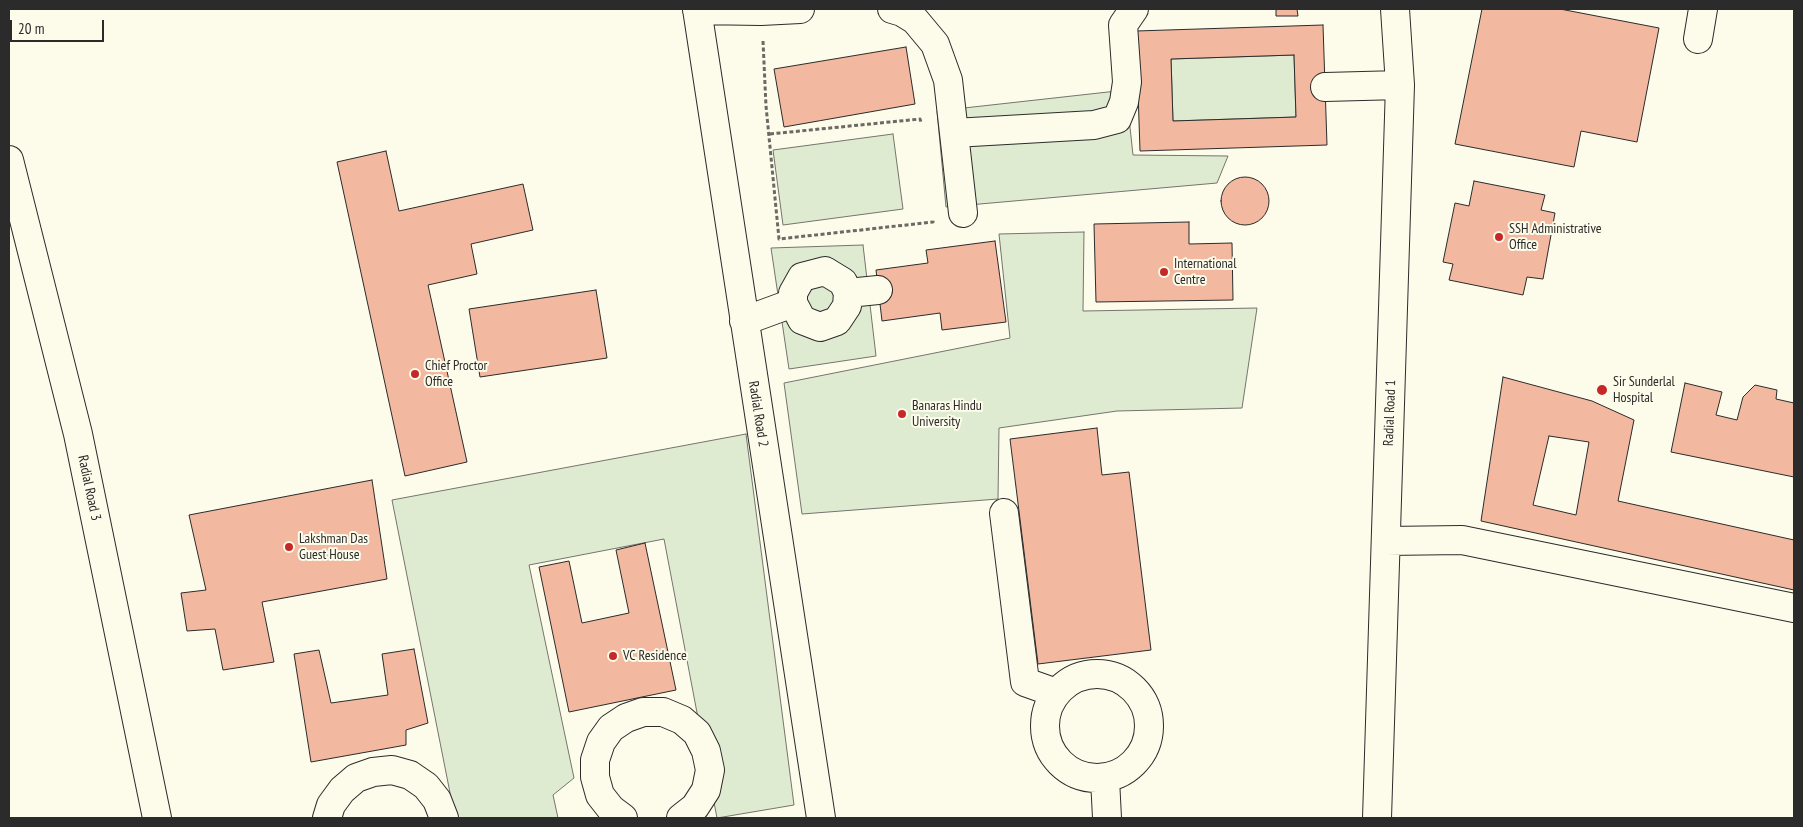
<!DOCTYPE html>
<html>
<head>
<meta charset="utf-8">
<style>
  body { margin:0 }
  #map { position:relative; width:1803px; height:827px; overflow:hidden; background:#fdfbea; font-family:"PT Sans Narrow",sans-serif }
  canvas { display:block }
  .frame { position:absolute; inset:0; border:10px solid #2b2b2b; pointer-events:none }
  .scale { position:absolute; left:10px; top:20px; width:94px; height:22px; box-sizing:border-box; border:2px solid #2b2b2b; border-top:0; padding-left:6px; font-size:15px; line-height:18px; white-space:nowrap; color:#2b2b2b; -webkit-text-stroke:4px #fdfbea; paint-order:stroke }
</style>
</head>
<body>
<div id="map">
<canvas width="1803" height="827"></canvas>
<div class="frame"></div>
<div class="scale">20 m</div>
</div>
<script>
const context = document.querySelector('canvas').getContext('2d');
context.lineJoin = 'round';
function fill(path, color) { context.fillStyle = color; context.fill(path, 'evenodd'); }
const poly = rows => new Path2D(rows.map(r => 'M' + r).join(''));
function trace(path, color, width, dash) { context.strokeStyle = color; context.lineWidth = width; context.lineCap = dash ? 'butt' : 'round'; context.setLineDash(dash || []); context.stroke(path); }
function label(font, color, halo, rows, align = 'center') {
  context.font = font + ' "PT Sans Narrow",sans-serif'; context.lineWidth = 4; context.setLineDash([]); context.textBaseline = 'middle'; context.strokeStyle = halo; context.fillStyle = color; for (const [text, x, y, turn = 0] of rows) {
    context.save(); context.translate(x, y); context.rotate((+turn || 0) * Math.PI / 180); context.textAlign = isNaN(turn) ? turn : align; if (halo) context.strokeText(text, 0, 0); context.fillText(text, 0, 0); context.restore();
  }
}
const green = poly([
  [1294,55,1296,117,1173,121,1171,59,1294,55],
  [1126,90,1133,155,1228,156,1217,183,946,207,937,111,1126,90],
  [893,134,903,209,783,225,773,150,893,134],
  [1084,232,1083,311,1257,308,1242,408,1117,411,999,428,998,499,802,514,784,383,1010,338,999,234,1084,232],
  [863,245,876,356,789,369,771,248,863,245],
  [746,434,794,805,717,818,664,539,529,565,574,778,553,795,558,818,455,818,392,500,746,434]
]);
fill(green, '#deebd1');
trace(green, '#74746e', 1);
const building = poly([
  [1276,9,1297,9,1298,16,1276,16,1276,9],
  [1482,9,1560,9,1659,28,1637,142,1581,131,1574,167,1455,144,1482,9],
  [1323,25,1327,145,1140,151,1136,31,1323,25],
  [1294,55,1296,117,1173,121,1171,59,1294,55],
  [906,47,915,104,784,127,774,69,906,47],
  [386,151,399,211,523,184,533,230,471,244,477,274,428,285,467,462,405,476,337,162,386,151],
  '1221 201a24 24 0 1 1 48 0a24 24 0 1 1-48 0Z',
  [1474,181,1545,195,1541,210,1555,213,1543,279,1527,277,1523,295,1449,280,1453,264,1443,262,1455,203,1469,206,1474,181],
  [1189,222,1189,244,1232,243,1233,300,1096,302,1094,224,1189,222],
  [995,241,1006,322,942,330,940,313,882,321,876,270,928,263,926,250,995,241],
  [596,290,607,358,480,377,469,309,596,290],
  [1503,377,1592,401,1634,420,1618,501,1794,540,1794,590,1481,521,1503,377],
  [1549,436,1589,442,1576,515,1533,505,1549,436],
  [1685,383,1722,392,1716,415,1737,420,1743,397,1755,385,1777,390,1776,399,1794,403,1794,477,1671,452,1685,383],
  [1097,428,1102,475,1129,472,1151,650,1038,664,1010,439,1097,428],
  [372,480,387,579,262,602,274,662,223,670,215,629,187,631,181,593,206,590,189,515,372,480],
  [645,543,676,690,569,712,539,567,569,561,582,623,629,613,616,550,645,543],
  [414,649,428,723,406,730,406,745,311,762,294,654,319,650,331,703,388,695,382,654,414,649]
]);
fill(building, '#f2b8a0');
trace(building, '#2b2b2b', 1);
const minor = poly([
  [697,9,821,818],
  [892,9,902,12,915,20,935,44,948,80,963,213],
  [697,10,761,11,800,9],
  [1698,39,1703,9],
  [1325,87,1400,85],
  [954,133,1094,125,1117,119,1124,102,1127,82,1123,25,1134,9],
  [9,160,78,434,157,818],
  [848,293,878,290],
  [744,321,793,303,793,293,802,277,825,271,843,282,848,293,847,306,837,321,820,327,802,320,793,303],
  [1004,513,1025,682,1056,693],
  [1386,541,1462,540,1794,608],
  '1045 726a52 52 0 1 1 104 0a52 52 0 1 1-104 0Z',
  [1105,779,1107,818],
  [327,818,331,805,342,790,356,778,373,772,392,770,410,775,426,786,437,800,444,818],
  [623,818,611,809,600,795,595,777,595,760,601,742,611,728,626,718,643,712,663,712,682,720,697,733,706,751,710,770,706,790,695,807,681,818],
  [1377,818,1400,85,1395,9]
]);
trace(minor, '#2b2b2b', 30);
trace(poly([
  [763,41,766,106,779,239,933,222,933,220],
  [770,134,920,119,921,122]
]), '#6a6964', 3, [4, 2.5]);
trace(minor, '#fdfbea', 28);
for (const [x, y, r, color] of [
  [1499,237,5,"#c62828"],
  [1164,272,5,"#c62828"],
  [415,374,5,"#c62828"],
  [1602,390,6,"#c62828"],
  [902,414,5,"#c62828"],
  [289,547,5,"#c62828"],
  [613,656,5,"#c62828"]
]) { const dot = new Path2D(); dot.arc(x, y, r, 0, 2 * Math.PI); context.fillStyle = color; context.fill(dot); trace(dot, '#fdfbea', 2); }
label('14px', '#2b2b2b', '#fdfbea', [
  ["SSH Administrative",1509,229],
  ["Office",1509,245],
  ["International",1174,264],
  ["Centre",1174,280],
  ["Chief Proctor",425,366],
  ["Office",425,382],
  ["Sir Sunderlal",1613,382],
  ["Hospital",1613,398],
  ["Banaras Hindu",912,406],
  ["University",912,422],
  ["Lakshman Das",299,539],
  ["Guest House",299,555],
  ["VC Residence",623,656]
], 'left');
label('14px', '#2b2b2b', '#fdfbea', [
  ["Radial Road 1",1390,413,-88],
  ["Radial Road 2",758,414,81],
  ["Radial Road 3",89,488,78]
]);
</script>
</body>
</html>
